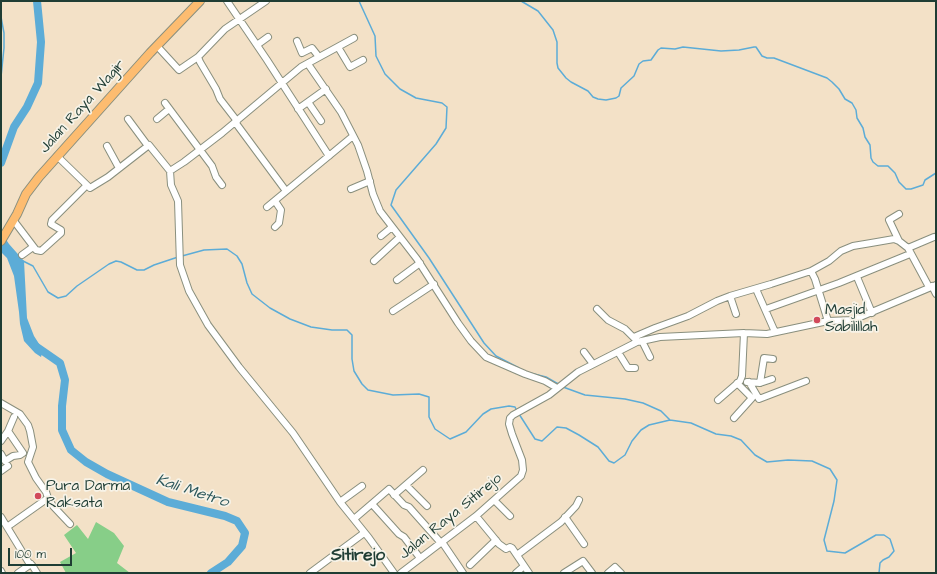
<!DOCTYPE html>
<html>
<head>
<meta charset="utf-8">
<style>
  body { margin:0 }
  #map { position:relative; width:937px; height:574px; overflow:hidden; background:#f3e1c7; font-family:"Architects Daughter",sans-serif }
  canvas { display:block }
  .frame { position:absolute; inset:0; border:2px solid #1f3d34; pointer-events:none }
  .scale { position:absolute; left:8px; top:548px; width:64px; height:18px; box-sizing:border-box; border:2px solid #1f3d34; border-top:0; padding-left:5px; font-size:12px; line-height:14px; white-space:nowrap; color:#1f3d34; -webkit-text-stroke:3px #f7f3e8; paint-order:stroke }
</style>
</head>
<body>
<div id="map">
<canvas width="937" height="574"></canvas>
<div class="frame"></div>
<div class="scale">100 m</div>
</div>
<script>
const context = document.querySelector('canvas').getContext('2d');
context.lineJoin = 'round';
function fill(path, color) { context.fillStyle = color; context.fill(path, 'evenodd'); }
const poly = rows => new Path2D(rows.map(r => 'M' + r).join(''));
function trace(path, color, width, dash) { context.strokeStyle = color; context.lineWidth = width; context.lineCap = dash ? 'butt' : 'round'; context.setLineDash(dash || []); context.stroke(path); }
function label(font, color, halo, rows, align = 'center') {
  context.font = font + ' "Architects Daughter",sans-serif'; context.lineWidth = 3.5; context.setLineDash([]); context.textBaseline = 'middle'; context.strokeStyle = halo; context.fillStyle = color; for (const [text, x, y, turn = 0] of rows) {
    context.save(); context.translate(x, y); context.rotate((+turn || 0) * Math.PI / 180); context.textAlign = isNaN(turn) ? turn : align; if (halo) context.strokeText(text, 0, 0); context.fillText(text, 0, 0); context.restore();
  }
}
fill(poly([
  [96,522,114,533,124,546,117,563,130,573,66,573,60,562,76,553,64,535,77,525,88,539]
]), '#87ce88');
fill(poly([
  [1,232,9,244,24,261,27,318,34,336,43,350,41,357,35,353,24,341,20,324,19,312,14,276,7,258,1,252]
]), '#5cacd7');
trace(poly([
  [359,1,375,36,376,56,385,74,400,89,416,98,442,103,447,107,446,128,436,144,396,190,391,205,429,258,484,343,496,356,519,368],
  [521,1,538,11,553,30,557,42,557,63,558,68,566,78,571,82,588,91,593,97,598,99,606,100,616,98,619,96,621,88,634,76,639,64,643,61,651,60,658,50,661,48,675,49,683,47,721,51,739,50,754,47,756,47,762,56,767,58,774,58,827,78,832,82,839,89,845,99,852,103,856,110,857,118,863,128,865,137,870,145,871,158,873,162,878,166,888,166,895,173,899,182,906,189,911,189,923,185,925,180,936,173],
  [1,17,4,33,4,48,1,77],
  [182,256,204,250,227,249,237,256,242,264,247,283,252,294,270,308,290,319,311,327,332,330,347,330,352,335,352,359,354,371,362,384,368,390,393,395,419,394,429,397,429,417,435,429,450,439,466,432,483,414,491,409,509,406,515,407,517,411],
  [23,261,33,266,48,292,58,298,66,296,77,286,109,264,116,261,121,262,137,270,144,270,154,265,178,257],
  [530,373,546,377,560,385],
  [563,387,585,395,625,399,643,403,661,411,670,420],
  [519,414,535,439,542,441,557,427,566,428,579,435,598,447,609,461,614,463,625,455,632,441,641,430,649,425,670,420,691,423,716,434,731,436,741,440,755,455,767,462,788,460,812,461,830,469,837,480,834,501,824,540,827,551,845,553,876,535,884,535,890,539,894,551,889,557,883,560,880,563,879,573]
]), '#5cacd7', 1.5);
trace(poly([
  [1,163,14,127,27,107,38,83,41,42,37,1],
  [34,345,60,363,65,380,62,406,62,430,71,450,86,462,107,474,168,502,225,516,237,521,245,533,242,546,228,562,211,573]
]), '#5cacd7', 8);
const minor = poly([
  [227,1,267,60,329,156],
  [297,41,302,53,312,48,319,57],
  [257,45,268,37],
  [157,46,179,70,198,57],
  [338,47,350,67,363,60],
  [308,64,341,112,358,145,367,171,373,194,380,211,417,259,458,323,471,341,486,357,525,374,545,381,557,388],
  [308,102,321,121],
  [165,103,212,166,216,177,222,185],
  [298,109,326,89],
  [128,119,148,146],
  [157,119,169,109],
  [237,121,220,99,216,89,200,62,198,57,225,29,266,1],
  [235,122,286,191],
  [107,146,119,168],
  [57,156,90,188,108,177,149,145,170,171,184,162,222,133,301,67,354,38],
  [170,171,171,185,178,201,180,265,189,291,208,325,239,367,293,433,340,502,369,538,394,573],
  [351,189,370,181],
  [275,201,281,210,279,223,275,227],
  [267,207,353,136],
  [14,221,36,250,41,251,61,233,61,230,51,224,52,220,86,186],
  [381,236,392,227],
  [899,241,889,220,899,214],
  [908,248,934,237],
  [22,255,33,247],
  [374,261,400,237],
  [811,271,815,279,828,321],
  [857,277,872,313],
  [397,280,420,263],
  [932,286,936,294],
  [756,289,775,332],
  [730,296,736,314],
  [597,309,608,320,625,329,636,340],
  [766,309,839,283,910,254],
  [393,311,434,284],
  [634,337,655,328,688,316,717,301,730,296,771,284,811,271,829,261,841,251,853,246,871,243,894,239,899,241,908,248,929,287],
  [642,341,650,357],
  [584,352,593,364],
  [618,352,628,368,635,368],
  [747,382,760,383,764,358,773,359],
  [749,382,759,399,806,381],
  [760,383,772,379],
  [718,400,740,381,742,376,744,333],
  [1,403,20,414,28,425,30,431,33,447,28,462,36,478,46,492,48,498,7,527],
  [734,418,752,398,737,383],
  [1,441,8,431],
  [1,454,5,461,13,456,20,455,23,453,8,431,14,417],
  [1,471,8,466],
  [406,485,427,506],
  [394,495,423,470],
  [48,498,53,506,70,524],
  [494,500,510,516],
  [340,502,362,486],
  [372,504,399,534,404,537,420,558],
  [476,516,499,544,506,549,510,547,512,548,529,573],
  [1,517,29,563,32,565,37,573],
  [565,517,584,544],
  [354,519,389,489,404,505,409,507,441,543],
  [442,542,463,573],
  [517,555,561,522,576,506,579,500],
  [470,565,496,540],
  [1,571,2,573],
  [18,573,31,564],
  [310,573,364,533],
  [401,573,476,516,521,476,523,470,522,460,512,434,509,424,510,418,513,415,549,395,578,372,637,342,660,337,744,333,767,334,828,321,853,320,936,285],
  [516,573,524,566],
  [564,573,583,561,592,573],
  [608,573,615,567,621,573]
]);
const major = poly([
  [1,241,17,214,26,194,39,177,150,53,200,1]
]);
trace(minor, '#898f7e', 8);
trace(major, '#898f7e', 10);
trace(minor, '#fff', 6);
trace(major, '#fdbc70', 8);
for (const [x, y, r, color] of [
  [817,320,4,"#d1495b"],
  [38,496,4,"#d1495b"]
]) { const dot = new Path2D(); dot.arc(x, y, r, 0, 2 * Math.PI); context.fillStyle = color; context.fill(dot); trace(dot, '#f7f3e8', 1.5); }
label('15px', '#1f3d34', '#f7f3e8', [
  ["Jalan Raya Wagir",83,107,-48],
  ["Jalan Raya Sitirejo",451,517,-39]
]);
label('15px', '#1f3d34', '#f7f3e8', [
  ["Masjid",825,311],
  ["Sabilillah",825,328],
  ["Pura Darma",46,487],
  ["Raksata",46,504]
], 'left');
label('italic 16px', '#2e595d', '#f7f3e8', [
  ["Kali Metro",192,492,18]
]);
label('bold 17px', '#1f3d34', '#f7f3e8', [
  ["Sitirejo",358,556]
]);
</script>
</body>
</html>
